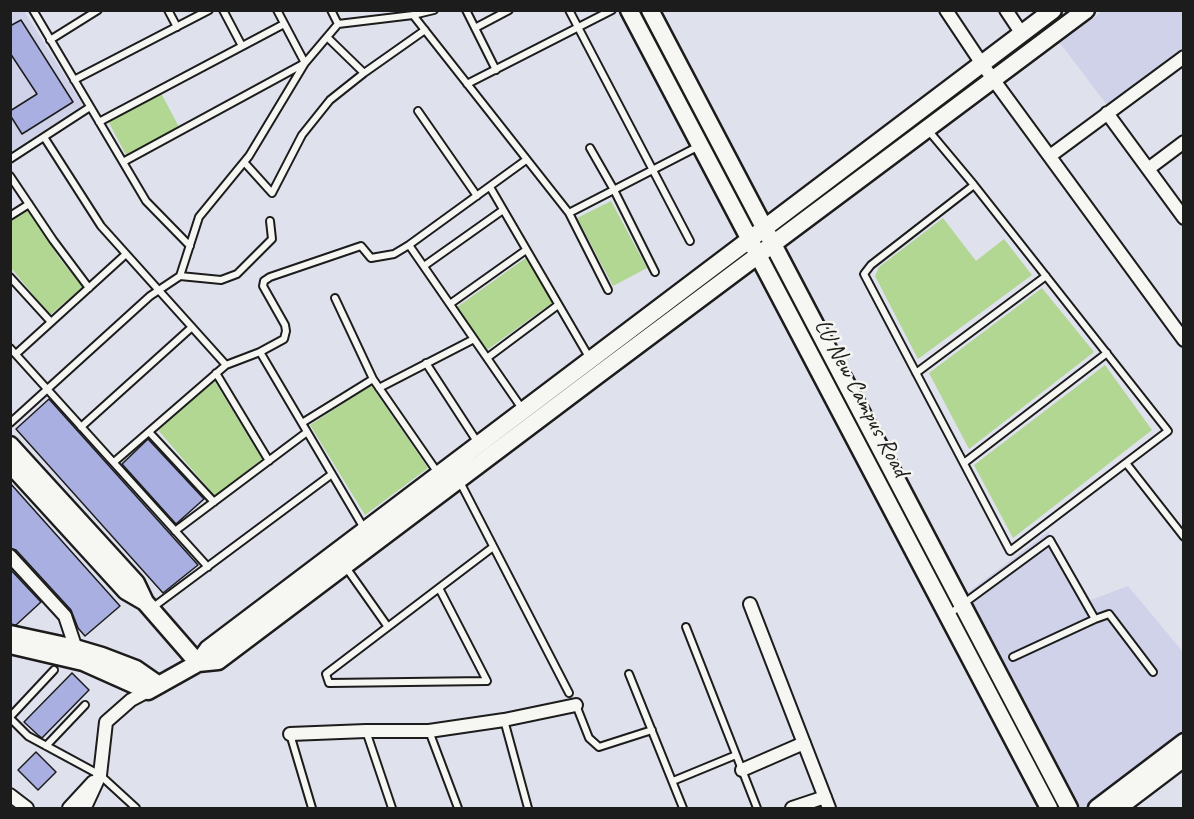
<!DOCTYPE html>
<html>
<head>
<meta charset="utf-8">
<style>
  body { margin:0 }
  #map { position:relative; width:1194px; height:819px; overflow:hidden; background:#dfe1ed; font-family:Caveat,sans-serif }
  canvas { display:block }
  .frame { position:absolute; inset:0; border:12px solid #1c1c1c; pointer-events:none }
</style>
</head>
<body>
<div id="map">
<canvas width="1194" height="819"></canvas>
<div class="frame"></div>
</div>
<script>
const context = document.querySelector('canvas').getContext('2d');
context.lineJoin = 'round';
function fill(path, color) { context.fillStyle = color; context.fill(path, 'evenodd'); }
const poly = rows => new Path2D(rows.map(r => 'M' + r).join(''));
function trace(path, color, width, dash) { context.strokeStyle = color; context.lineWidth = width; context.lineCap = dash ? 'butt' : 'round'; context.setLineDash(dash || []); context.stroke(path); }
function label(font, color, halo, rows, align = 'center') {
  context.font = font + ' Caveat,sans-serif'; context.lineWidth = 5; context.setLineDash([]); context.textBaseline = 'middle'; context.strokeStyle = halo; context.fillStyle = color; for (const [text, x, y, turn = 0] of rows) {
    context.save(); context.translate(x, y); context.rotate((+turn || 0) * Math.PI / 180); context.textAlign = isNaN(turn) ? turn : align; if (halo) context.strokeText(text, 0, 0); context.fillText(text, 0, 0); context.restore();
  }
}
fill(poly([
  [1104,10,1184,11,1183,48,1107,105,1060,43],
  [16,11,24,11,83,105,11,152,11,14],
  [1048,532,1091,600,1128,586,1183,652,1183,730,1083,808,1081,808,967,593]
]), '#cfd2e9');
fill(poly([
  [161,93,179,127,126,155,108,121],
  [611,201,647,268,613,286,577,218],
  [27,210,60,259,83,287,50,315,11,268,11,221],
  [943,218,976,261,1004,239,1032,275,918,359,875,276,879,267],
  [527,257,552,303,487,350,457,307],
  [1042,288,1094,352,969,449,929,373],
  [1105,365,1152,430,1013,538,974,465],
  [214,380,262,459,215,496,158,430],
  [371,385,428,468,365,515,310,425]
]), '#b1d793');
const building = poly([
  [21,20,73,102,22,134,10,115,10,111,37,94,10,53,10,26,21,20],
  [49,399,198,565,163,593,16,429,49,399],
  [148,439,204,499,176,524,122,464,148,439],
  [10,483,120,606,85,636,78,628,71,610,16,550,10,548,10,483],
  [10,569,41,602,16,625,10,624,10,569],
  [72,673,89,690,42,738,38,735,24,722,72,673],
  [36,752,56,772,38,790,18,770,36,752]
]);
fill(building, '#a9b0e1');
trace(building, '#1c1c1c', 1.5);
const lane = poly([
  [33,10,146,201,190,246],
  [168,10,177,27],
  [223,10,242,46],
  [331,10,338,24],
  [466,10,496,70],
  [569,10,690,241],
  [413,15,569,213,608,290],
  [475,28,509,10],
  [327,37,364,73],
  [50,40,98,10],
  [74,80,209,10],
  [467,84,612,10],
  [418,111,477,196],
  [99,122,284,24],
  [928,130,974,185,1168,431,1010,551,864,274,871,265,974,185],
  [44,137,101,226,226,365,260,352,365,530],
  [590,148,614,190,655,272],
  [10,159,90,107],
  [123,162,305,63,277,10],
  [244,162,272,193,302,135,330,100,364,73,425,30],
  [10,176,53,240,89,288],
  [490,187,589,357],
  [569,213,699,146],
  [10,216,29,204],
  [409,245,523,410],
  [424,266,503,210],
  [180,276,221,280,237,274,272,239,270,221],
  [10,277,51,322],
  [335,298,373,379,438,473],
  [450,304,526,250],
  [10,348,208,567],
  [260,352,284,339,286,331,285,325,263,286,264,281,270,277,361,246,371,258,394,254,409,245,526,160],
  [16,354,126,254],
  [487,358,558,305],
  [426,363,478,443],
  [216,373,269,461],
  [916,373,1046,276],
  [379,388,474,339],
  [10,423,150,296,180,276,199,217,249,156,305,63,338,24,413,15,434,10],
  [302,423,373,379],
  [81,427,192,327],
  [149,432,214,502],
  [114,462,226,365],
  [964,463,1107,353],
  [1126,463,1184,537],
  [460,482,569,693],
  [175,531,307,432],
  [345,566,388,627],
  [439,588,487,681,329,683,326,674,439,588,493,547],
  [152,608,332,474],
  [948,615,1050,540,1095,619],
  [686,627,757,808],
  [1013,657,1095,619,1109,614,1153,672],
  [629,674,683,808],
  [576,705,589,738,599,747,652,730],
  [10,717,54,670],
  [10,718,28,736,100,775,136,808],
  [504,720,528,808],
  [366,731,392,808],
  [429,731,458,808],
  [290,734,312,808],
  [46,746,85,705],
  [673,781,736,755]
]);
const street = poly([
  [946,10,982,64,1184,340],
  [1006,10,1022,34],
  [1107,113,1184,218],
  [1050,156,1184,57],
  [1148,169,1184,142],
  [10,556,65,616,77,652],
  [750,604,829,808],
  [290,734,366,731,429,731,504,720,576,705],
  [742,770,804,743],
  [10,795,27,808],
  [69,808,93,782],
  [83,808,87,803,100,775,106,722,131,700,148,691],
  [792,808,825,797]
]);
const secondary = poly([
  [629,10,1049,808],
  [650,10,1069,808],
  [10,445,136,583,145,602,198,663],
  [10,464,126,591,145,602],
  [10,634,75,648,102,656,136,669,159,685],
  [10,645,83,662,148,691,198,663,218,661,599,374,1086,10],
  [198,663,208,649,1053,10],
  [1097,808,1184,742],
  [1118,808,1184,758]
]);
trace(lane, '#1c1c1c', 10);
trace(street, '#1c1c1c', 16);
trace(secondary, '#1c1c1c', 21);
trace(lane, '#f6f6f2', 6);
trace(street, '#f6f6f2', 12);
trace(secondary, '#f6f6f2', 16);
label('24px', '#1c1c1c', '#f6f6f2', [
  ["LU New Campus Road",861,398,62]
]);
</script>
</body>
</html>
